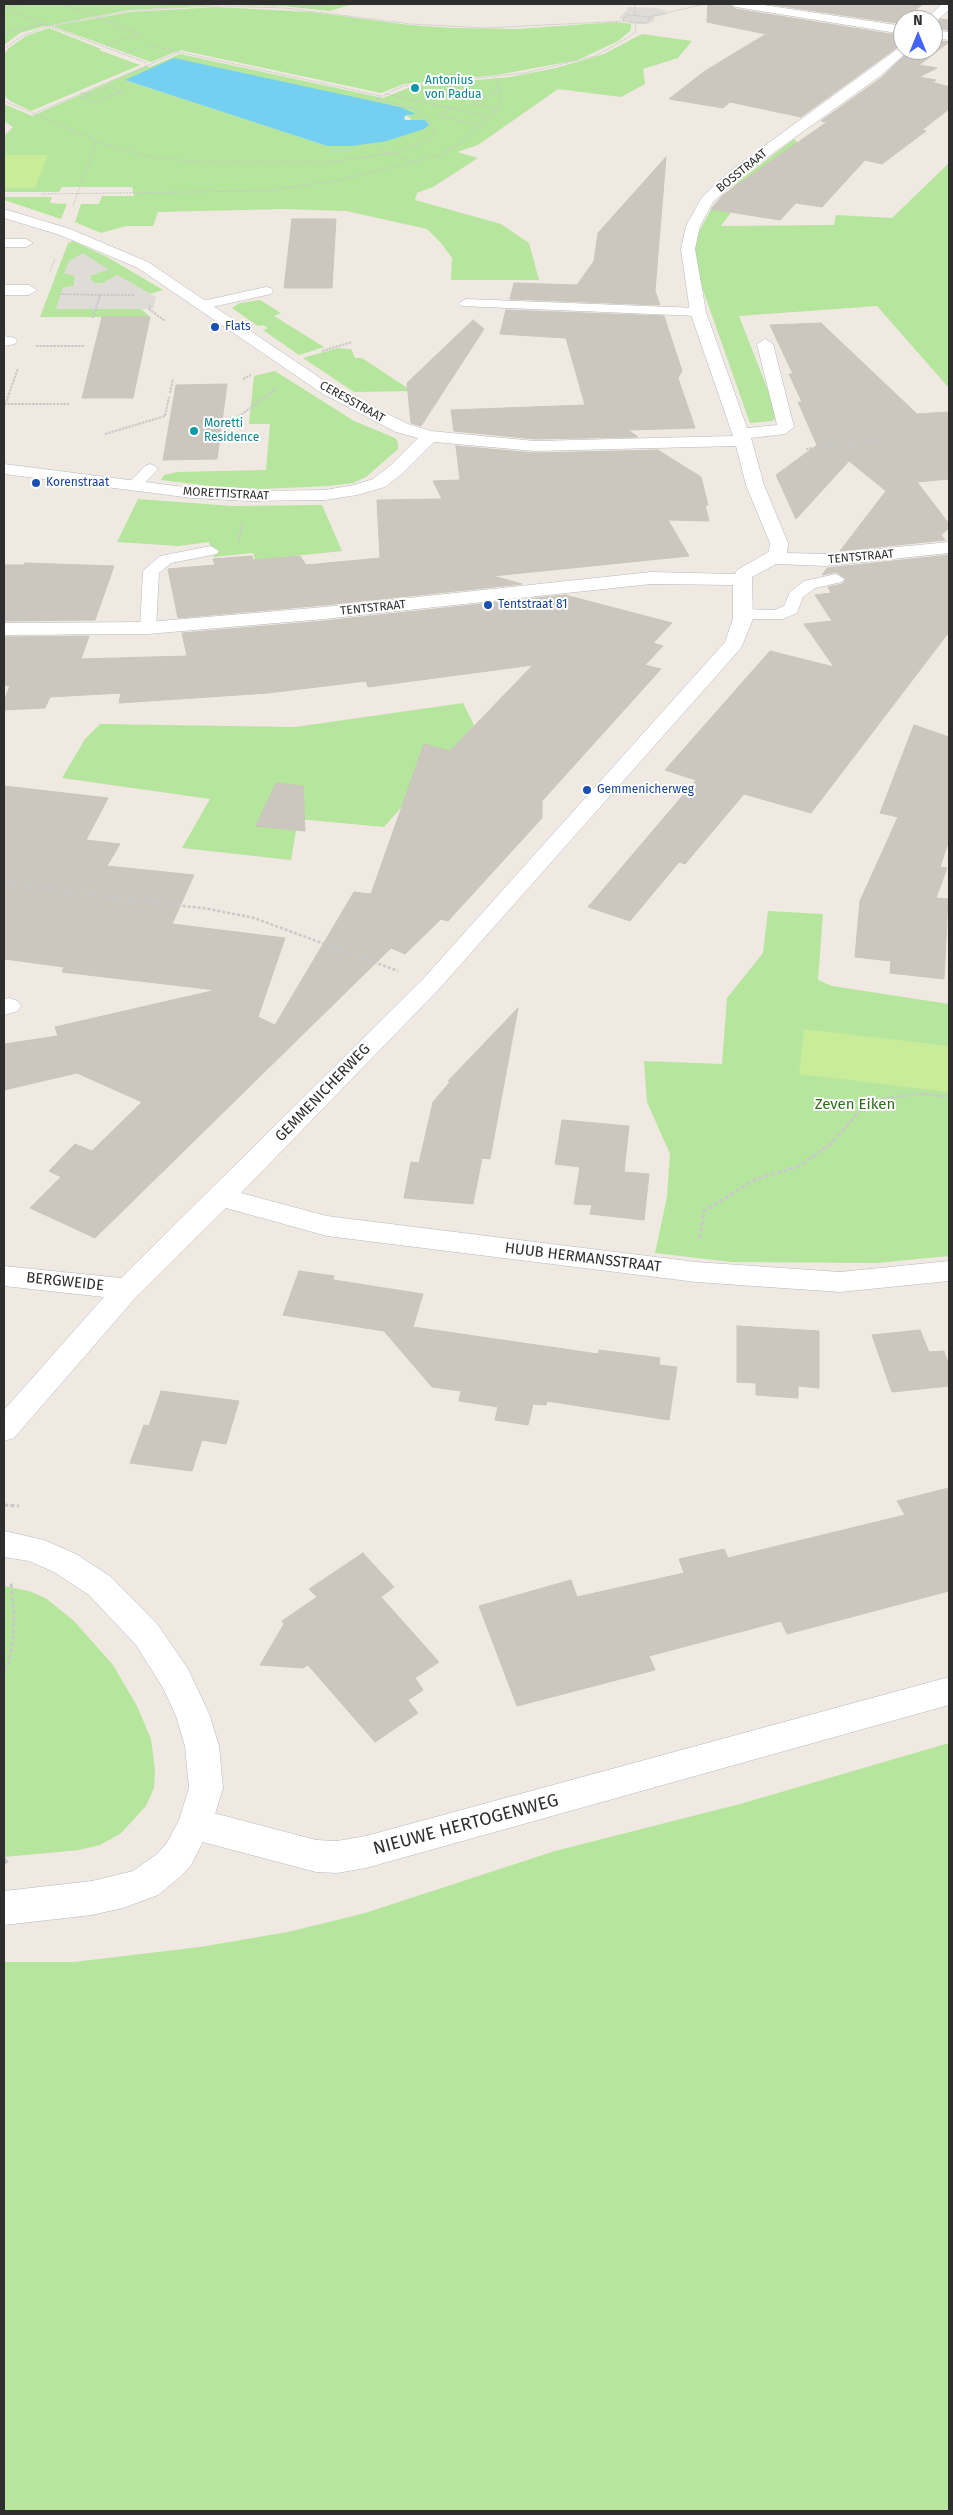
<!DOCTYPE html>
<html>
<head>
<meta charset="utf-8">
<style>
  body { margin:0 }
  #map { position:relative; width:953px; height:2515px; overflow:hidden; background:#efe9e1; font-family:"Fira Sans",sans-serif }
  canvas { display:block }
  .frame { position:absolute; inset:0; border:5px solid #2e2e2e; pointer-events:none }
  .north { position:absolute; left:893px; top:10px; width:50px; height:50px; box-sizing:border-box; background:#fff; border:1px solid #ababab; border-radius:50%; rotate:0deg; font-size:14px; font-weight:700; line-height:20px; text-align:center; color:#2e2e2e }
  .north::after { content:''; display:block; margin:auto; width:18px; height:22px; background:#4264fb; clip-path:polygon(50% 0,100% 100%,50% 72%,0 100%) }
</style>
</head>
<body>
<div id="map">
<canvas width="953" height="2515"></canvas>
<div class="frame"></div>
<div class="north">N</div>
</div>
<script>
const context = document.querySelector('canvas').getContext('2d');
context.lineJoin = 'round';
function fill(path, color) { context.fillStyle = color; context.fill(path, 'evenodd'); }
const poly = rows => new Path2D(rows.map(r => 'M' + r).join(''));
function trace(path, color, width, dash) { context.strokeStyle = color; context.lineWidth = width; context.lineCap = dash ? 'butt' : 'round'; context.setLineDash(dash || []); context.stroke(path); }
function label(font, color, halo, rows, align = 'center') {
  context.font = font + ' "Fira Sans",sans-serif'; context.lineWidth = 4; context.setLineDash([]); context.textBaseline = 'middle'; context.strokeStyle = halo; context.fillStyle = color; for (const [text, x, y, turn = 0] of rows) {
    context.save(); context.translate(x, y); context.rotate((+turn || 0) * Math.PI / 180); context.textAlign = isNaN(turn) ? turn : align; if (halo) context.strokeText(text, 0, 0); context.fillText(text, 0, 0); context.restore();
  }
}
fill(poly([
  [4,4,353,4,329,11,282,6,219,5,129,10,41,27,20,33,4,45],
  [216,7,311,12,409,25,452,28,518,29,617,22,631,24,631,27,630,31,618,41,578,60,497,75,404,84,381,93,180,50,151,62,52,26,131,12],
  [49,28,101,49,99,50,140,65,31,111,10,101,4,95,4,54,9,48,26,36],
  [642,34,692,41,678,58,643,69,645,84,621,97,558,89,478,145,457,152,478,158,433,187,417,193,415,200,501,224,529,243,539,280,451,280,452,258,441,243,427,229,346,211,284,209,158,212,153,226,126,226,101,233,75,222,81,204,99,204,102,196,134,196,132,187,62,187,59,192,4,192,4,136,13,127,4,121,4,104,32,116,146,66,150,67,180,54,383,98,413,86,510,77,556,68,604,54],
  [125,80,380,103,400,107,412,121,425,120,327,146],
  [794,139,802,146,737,204,721,226,834,225,836,215,892,218,949,163,949,388,877,306,739,316,778,416,772,421,750,423,698,276,693,252,695,239,713,206,739,181],
  [4,197,52,197,50,203,67,204,61,219,4,200],
  [73,241,107,257,163,290,150,294,117,275,103,283,95,284,91,280,90,275,102,274,75,275,74,286,63,288,56,309,141,309,150,317,40,317,68,243],
  [260,300,281,313,274,316,324,347,299,355,263,330,268,328,263,325,258,326,232,308,240,303],
  [338,348,351,349,355,358,362,358,412,391,354,392,303,358],
  [275,371,354,421,395,438,398,442,398,449,366,477,353,483,328,486,262,489,226,488,161,480,164,475,178,472,266,470,270,424,249,424,254,376],
  [138,499,232,506,322,505,342,551,255,560,253,553,214,557,209,542,178,546,117,542],
  [463,703,474,725,384,827,298,819,291,860,182,848,210,799,62,778,85,739,100,724,295,727],
  [768,911,823,914,818,980,832,986,949,1004,949,1256,877,1263,731,1262,655,1253,667,1197,670,1154,647,1102,644,1061,722,1064,727,998,763,953],
  [4,1586,29,1591,47,1599,74,1621,113,1665,137,1706,151,1739,155,1770,154,1788,146,1806,120,1834,100,1845,79,1850,4,1857],
  [949,1743,949,2511,4,2511,4,1962,74,1962,200,1947,288,1932,365,1913,555,1851,740,1804]
]), '#b6e59e');
fill(poly([
  [4,155,48,155,35,188,4,188],
  [804,1029,949,1046,949,1092,799,1074]
]), '#c9ec9a');
fill(poly([
  [627,7,656,8,667,11,663,12,668,14,654,17,654,21,647,24,631,24,619,18,627,10],
  [83,253,109,270,90,275,91,280,95,284,103,283,117,275,156,297,153,309,56,309,63,288,75,286,75,276,64,273,69,261]
]), '#dfdcd8');
fill(poly([
  [174,58,400,107,416,114,407,115,404,117,405,120,425,120,429,125,424,129,387,141,352,146,327,146,125,80]
]), '#75cff0');
const building = poly([
  [708,4,728,4,736,9,903,36,903,43,801,117,730,102,723,108,669,99,705,71,766,34,707,22,708,4],
  [768,4,923,4,909,15,925,17,923,20,903,20,903,24,768,4],
  [941,19,949,20,949,30,933,28,933,25,941,19],
  [933,40,949,42,919,65,937,68,919,77,936,80,932,82,949,87,949,109,922,130,926,131,882,164,865,160,822,207,796,203,780,220,711,209,723,195,827,122,821,121,881,78,910,50,933,50,933,40],
  [666,157,655,291,660,305,510,299,514,283,577,285,594,261,598,233,666,157],
  [292,219,336,219,332,288,284,288,292,219],
  [506,310,664,316,682,371,678,378,695,428,628,430,638,437,535,439,454,431,451,410,585,405,566,338,500,334,506,310],
  [102,317,150,317,133,398,82,398,102,317],
  [473,320,484,329,421,426,411,423,407,383,473,320],
  [821,323,917,414,949,412,949,479,917,482,949,524,949,528,941,535,945,540,840,551,886,491,849,461,796,519,776,475,817,445,798,402,802,402,789,374,793,374,770,325,821,323],
  [227,384,217,459,163,460,176,385,227,384],
  [456,446,535,453,658,450,701,477,708,505,705,505,709,521,668,520,689,556,493,576,522,584,324,605,178,618,168,569,215,565,213,559,252,556,253,560,300,556,306,565,380,558,377,500,442,499,433,481,460,480,456,446],
  [949,555,949,632,811,813,744,794,685,864,679,862,630,921,588,907,696,780,665,770,770,651,834,667,804,624,832,621,815,595,831,593,828,587,842,584,846,579,836,572,822,575,827,568,949,555],
  [25,563,114,566,95,620,4,621,4,565,24,565,25,563],
  [565,595,672,623,653,643,663,646,645,665,661,669,542,801,542,818,448,921,441,919,405,954,391,948,95,1238,30,1208,61,1177,49,1171,75,1144,92,1151,142,1102,77,1073,4,1090,4,1044,58,1036,55,1027,216,990,62,972,64,967,4,959,4,786,108,798,86,840,120,844,107,866,194,875,172,924,285,938,258,1017,275,1025,354,892,371,894,424,744,450,751,533,665,368,687,366,681,268,693,119,703,121,693,50,697,45,708,4,710,4,701,10,686,4,685,4,637,89,636,81,659,187,656,182,633,324,621,565,595],
  [914,725,949,737,949,840,940,867,947,868,936,898,948,899,944,979,890,973,891,961,855,957,860,901,898,817,880,813,914,725],
  [276,783,303,786,305,831,256,826,276,783],
  [518,1008,490,1159,482,1158,473,1204,404,1198,411,1162,419,1163,433,1102,450,1082,448,1081,518,1008],
  [562,1120,629,1126,624,1172,649,1174,644,1220,590,1214,592,1205,574,1204,580,1167,555,1164,562,1120],
  [299,1271,334,1276,333,1280,423,1294,413,1327,598,1354,599,1350,660,1358,659,1365,677,1367,669,1420,547,1401,546,1405,533,1404,528,1425,495,1420,498,1407,459,1401,461,1391,432,1387,384,1331,283,1315,299,1271],
  [737,1326,819,1331,819,1388,798,1386,798,1398,756,1395,756,1383,737,1382,737,1326],
  [920,1330,929,1352,944,1351,949,1366,949,1386,892,1392,872,1335,920,1330],
  [161,1391,239,1401,226,1444,202,1440,192,1471,130,1463,144,1425,149,1426,161,1391],
  [949,1488,949,1591,787,1634,781,1621,649,1656,655,1670,517,1706,479,1606,571,1580,577,1597,684,1573,679,1559,724,1549,728,1558,905,1515,897,1501,949,1488],
  [363,1553,394,1587,381,1597,439,1662,415,1678,423,1690,408,1700,418,1713,375,1742,308,1665,303,1668,260,1665,284,1624,282,1621,317,1597,309,1589,363,1553]
]);
fill(building, '#cbc7bf');
trace(building, '#cbc5ba', 1);
const service = poly([
  [266,287,271,288,273,291,271,294,203,309,196,305,198,302,266,287],
  [466,299,698,308,705,312,698,316,461,306,459,303,466,299],
  [150,464,155,466,158,469,155,472,139,489,129,489,126,486,129,483,145,466,150,464],
  [211,546,219,551,217,554,171,563,159,573,156,628,154,632,148,633,142,632,140,628,143,572,145,569,160,556,211,546],
  [836,574,844,579,842,582,815,588,803,597,797,613,783,619,743,619,737,618,735,614,737,610,743,609,775,610,784,606,790,592,804,581,836,574]
]);
const minor = poly([
  [730,4,757,4,903,26,903,34,736,7,730,4],
  [942,4,949,4,949,10,935,22,933,23,933,20,925,20,942,4],
  [933,30,949,32,949,40,933,38,933,30],
  [903,45,903,50,908,50,907,52,880,76,740,177,713,202,700,226,695,249,706,312,747,428,777,425,757,344,765,339,773,344,794,427,785,434,751,438,764,485,788,543,787,553,826,554,949,542,949,553,826,566,776,564,752,577,753,619,741,648,439,989,241,1193,327,1216,696,1262,840,1272,949,1261,949,1281,840,1292,696,1282,327,1236,226,1208,137,1296,14,1438,4,1441,4,1410,104,1297,4,1286,4,1266,121,1278,423,979,725,642,733,619,733,585,651,584,324,619,148,634,4,635,4,623,148,622,324,607,651,572,735,574,737,570,765,554,769,551,770,543,746,485,736,446,535,451,434,442,403,473,385,487,357,495,325,500,250,501,192,498,4,474,4,464,192,488,250,491,325,490,354,485,373,479,391,465,418,438,396,432,323,394,138,268,60,235,4,218,4,209,70,229,148,262,335,388,408,424,431,431,535,441,733,436,690,312,681,249,686,226,702,197,730,171,903,45],
  [4,239,26,239,33,243,26,247,4,247,4,239],
  [4,285,29,285,37,290,29,295,4,295,4,285],
  [4,336,15,338,17,341,15,344,4,346,4,336],
  [9,998,18,1001,21,1006,18,1011,4,1015,4,999,9,998],
  [949,1677,949,1705,366,1868,337,1873,316,1872,195,1840,183,1835,178,1824,183,1813,195,1808,316,1840,337,1841,366,1836,949,1677]
]);
const secondary = poly([
  [4,1531,44,1540,76,1554,111,1577,158,1625,188,1669,210,1716,219,1746,223,1788,212,1824,191,1865,181,1876,158,1895,123,1908,92,1915,4,1925,4,1891,92,1881,133,1871,157,1854,167,1843,179,1820,189,1788,185,1746,176,1716,163,1688,136,1645,89,1595,54,1572,29,1561,4,1557,4,1531]
]);
trace(service, '#b4b7c1', 1);
trace(minor, '#b4b7c1', 1);
trace(secondary, '#b4b7c1', 1);
trace(poly([
  [62,4,139,33,106,46],
  [265,4,277,7],
  [286,4,303,7,336,4],
  [635,4,635,15],
  [4,8,23,4],
  [4,9,147,63],
  [624,21,645,23,650,20,649,17,705,4],
  [4,33,43,24],
  [148,45,179,52],
  [4,49,22,36,49,26,130,11,172,8,218,6,285,8,411,24,486,28,624,21,623,18,629,15,649,17],
  [125,54,138,48],
  [109,87,123,91,94,102,81,98,109,87],
  [81,93,89,95],
  [386,94,487,116],
  [4,101,94,139,96,142,73,206],
  [452,108,438,116,478,125],
  [497,109,473,104,500,89],
  [33,114,179,52,381,96],
  [96,142,155,158,201,162,331,162,398,152,431,139,435,133,434,128,421,113,412,108,376,99,403,86,525,73,595,56,629,37,635,32,636,24],
  [413,162,441,154,457,146,501,105,500,89,494,77],
  [42,194,264,191,335,181,413,162,380,150],
  [50,272,55,259]
]), '#c9c9c9', 1, [2, 1]);
trace(poly([
  [59,294,100,295,93,318],
  [100,295,134,295],
  [150,305,149,309,165,321],
  [36,346,85,346],
  [322,351,352,342],
  [243,379,251,375],
  [170,393,173,379],
  [4,404,69,404],
  [4,408,18,368],
  [238,417,276,389],
  [105,434,165,416,169,397],
  [806,449,889,439],
  [239,540,242,524]
]), '#c9c9c9', 2, [2.5, 1]);
trace(poly([
  [4,884,209,909,254,918,398,971],
  [868,1106,884,1098,924,1094,949,1097]
]), '#c9c9c9', 2.5, [3, 2]);
trace(poly([
  [700,1238,704,1211,754,1180,799,1166,832,1143,861,1109,870,1105],
  [4,1505,19,1506],
  [4,1670,8,1665,13,1643,14,1616,11,1582]
]), '#c9c9c9', 3, [4, 2.5]);
trace(poly([
  [4,1859,8,1865]
]), '#c9c9c9', 4.5, [5, 4]);
fill(service, '#fff');
fill(minor, '#fff');
fill(secondary, '#fff');
for (const [x, y, r, color] of [
  [415,88,5,"#0f9aa8"],
  [215,327,5,"#1a4fb4"],
  [194,431,5,"#0f9aa8"],
  [36,483,5,"#1a4fb4"],
  [488,605,5,"#1a4fb4"],
  [587,790,5,"#1a4fb4"]
]) { const dot = new Path2D(); dot.arc(x, y, r, 0, 2 * Math.PI); context.fillStyle = color; context.fill(dot); trace(dot, '#fff', 2); }
label('12px', '#0d838f', '#fff', [
  ["Antonius",425,81],
  ["von Padua",425,95],
  ["Moretti",204,424],
  ["Residence",204,438]
], 'left');
label('12px', '#2e2e2e', '#fff', [
  ["BOSSTRAAT",742,171,-39],
  ["CERESSTRAAT",352,402,29],
  ["MORETTISTRAAT",226,494,3],
  ["TENTSTRAAT",861,557,-5],
  ["TENTSTRAAT",373,608,-6]
]);
label('12px', '#164399', '#fff', [
  ["Flats",225,327],
  ["Korenstraat",46,483],
  ["Tentstraat 81",498,605],
  ["Gemmenicherweg",597,790]
], 'left');
label('15px', '#2e2e2e', '#fff', [
  ["GEMMENICHERWEG",323,1093,-46],
  ["HUUB HERMANSSTRAAT",583,1258,7],
  ["BERGWEIDE",65,1282,6]
]);
label('15px', '#2c6e1b', '#fff', [
  ["Zeven Eiken",855,1105]
]);
label('18px', '#2e2e2e', '#fff', [
  ["NIEUWE HERTOGENWEG",466,1825,-15]
]);
</script>
</body>
</html>
